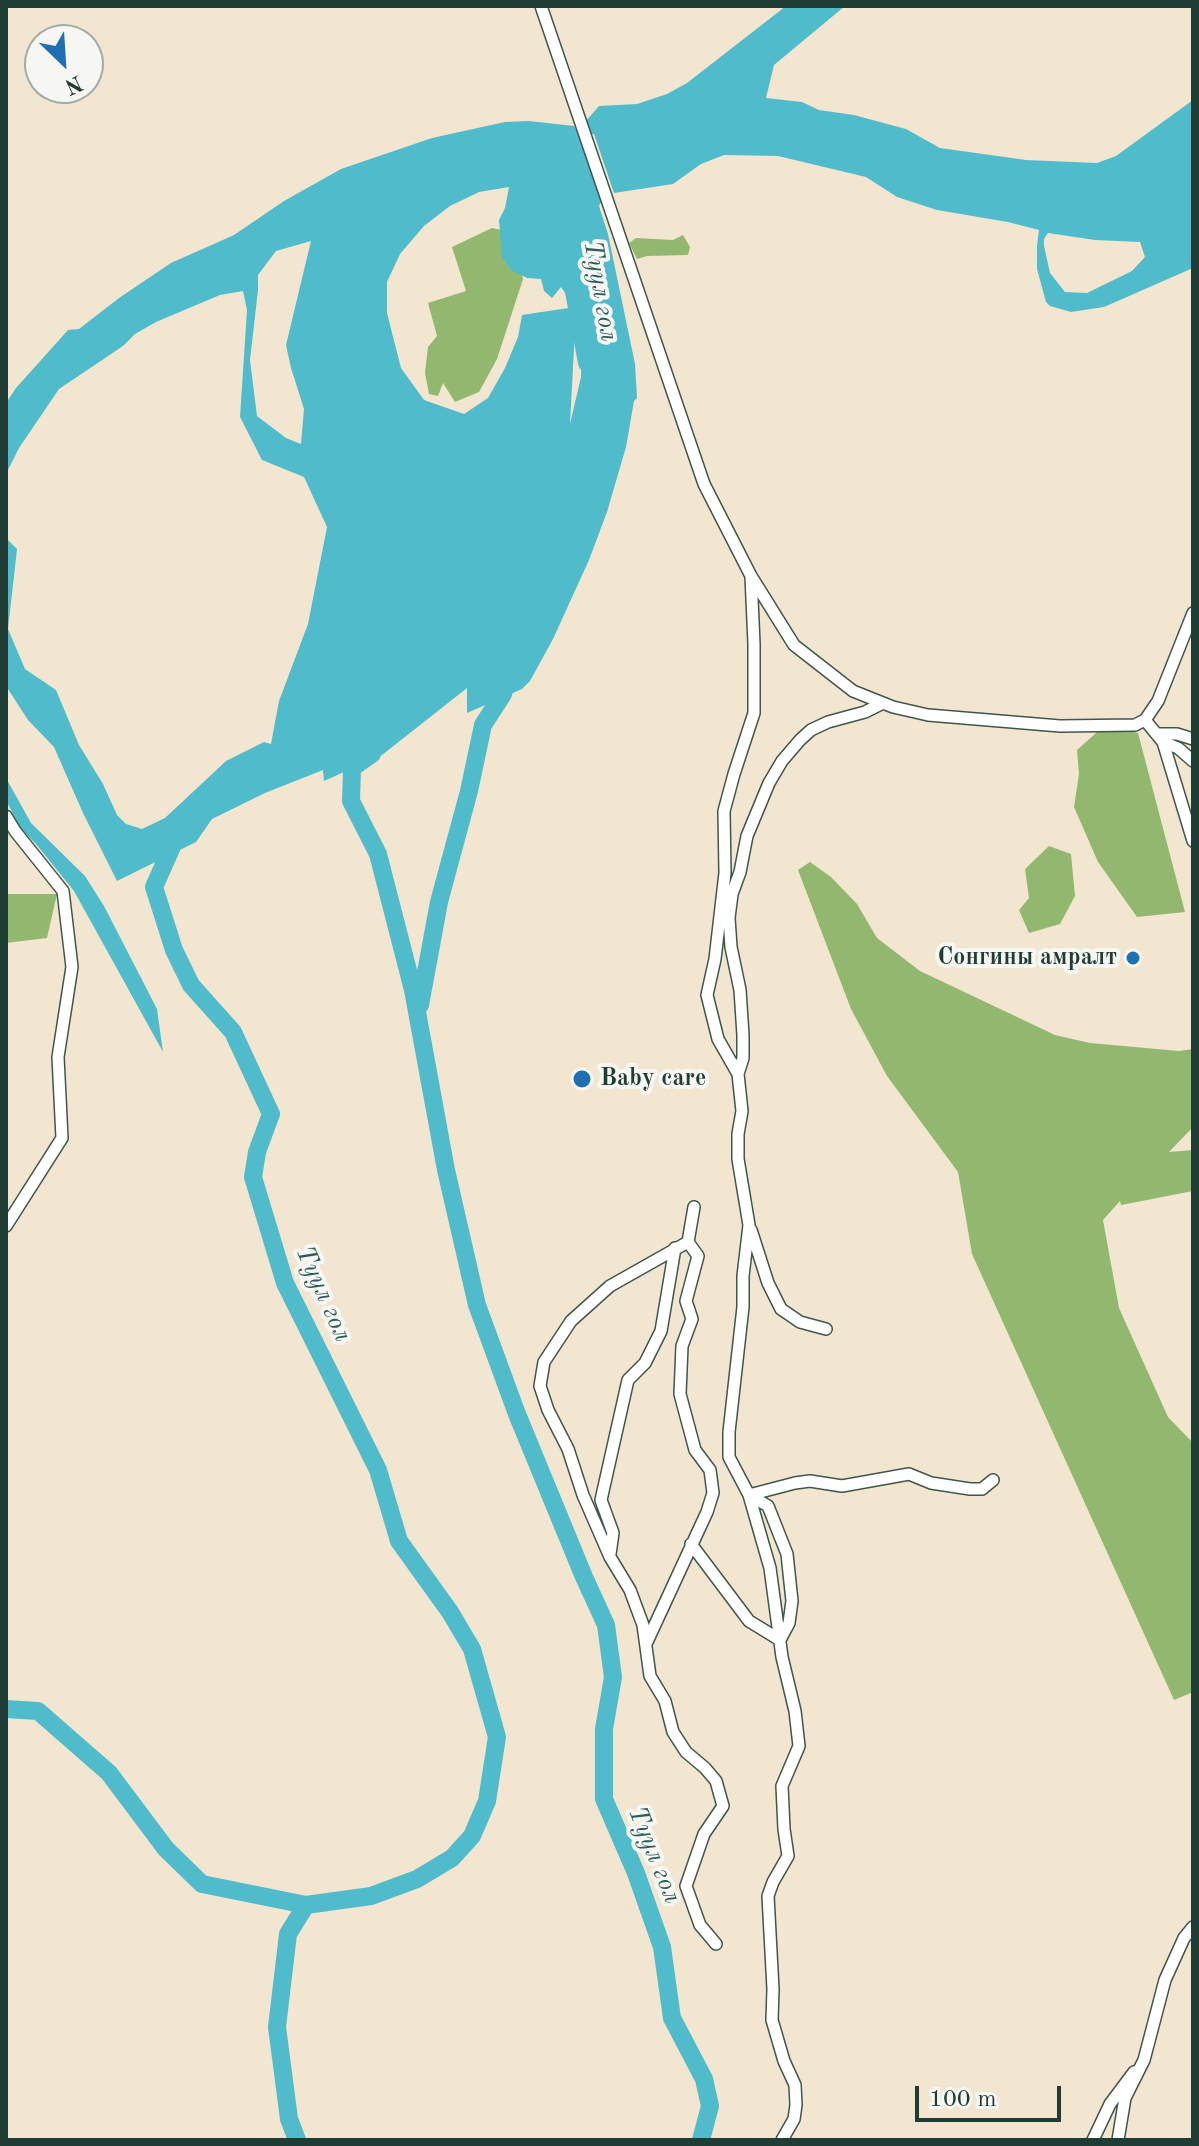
<!DOCTYPE html>
<html>
<head>
<meta charset="utf-8">
<style>
  body { margin:0 }
  #map { position:relative; width:1199px; height:2146px; overflow:hidden; background:#f3e6d0; font-family:"Old Standard TT",serif }
  canvas { display:block }
  .frame { position:absolute; inset:0; border:8px solid #1f3d34; pointer-events:none }
  .north { position:absolute; left:24px; top:24px; width:80px; height:80px; box-sizing:border-box; background:#f6f6f2; border:2px solid #a0aca6; border-radius:50%; rotate:155deg; font-size:22px; font-weight:700; line-height:32px; text-align:center; color:#1f3d34 }
  .north::after { content:''; display:block; margin:auto; width:28px; height:36px; background:#1f6fb2; clip-path:polygon(50% 0,100% 100%,50% 72%,0 100%) }
  .scale { position:absolute; left:915px; top:2086px; width:146px; height:36px; box-sizing:border-box; border:4px solid #1f3d34; border-top:0; padding-left:10px; font-size:24px; line-height:28px; white-space:nowrap; color:#1f3d34; -webkit-text-stroke:6px #f6f6f2; paint-order:stroke }
</style>
</head>
<body>
<div id="map">
<canvas width="1199" height="2146"></canvas>
<div class="frame"></div>
<div class="north">N</div>
<div class="scale">100 m</div>
</div>
<script>
const context = document.querySelector('canvas').getContext('2d');
context.lineJoin = 'round';
function fill(path, color) { context.fillStyle = color; context.fill(path, 'evenodd'); }
const poly = rows => new Path2D(rows.map(r => 'M' + r).join(''));
function trace(path, color, width, dash) { context.strokeStyle = color; context.lineWidth = width; context.lineCap = dash ? 'butt' : 'round'; context.setLineDash(dash || []); context.stroke(path); }
function label(font, color, halo, rows, align = 'center') {
  context.font = font + ' "Old Standard TT",serif'; context.lineWidth = 8; context.setLineDash([]); context.textBaseline = 'middle'; context.strokeStyle = halo; context.fillStyle = color; for (const [text, x, y, turn = 0] of rows) {
    context.save(); context.translate(x, y); context.rotate((+turn || 0) * Math.PI / 180); context.textAlign = isNaN(turn) ? turn : align; if (halo) context.strokeText(text, 0, 0); context.fillText(text, 0, 0); context.restore();
  }
}
fill(poly([
  [492,228,510,232,523,279,497,359,479,392,455,402,443,383,438,396,429,394,425,373,428,347,437,336,428,303,466,291,452,247],
  [683,235,690,247,688,255,647,256,637,259,629,243,636,238,673,240],
  [1106,724,1138,733,1185,912,1137,917,1098,862,1074,807,1079,774,1077,750],
  [1049,846,1071,854,1075,896,1060,924,1029,933,1019,910,1029,898,1025,869],
  [810,862,831,877,857,904,877,938,920,971,1055,1035,1090,1043,1179,1051,1193,1049,1193,1127,1169,1152,1193,1150,1193,1191,1121,1205,1120,1201,1103,1220,1119,1308,1168,1417,1193,1443,1193,1692,1174,1700,972,1254,958,1172,887,1076,851,1009,798,870],
  [6,894,57,894,47,938,6,943]
]), '#91b86e');
fill(poly([
  [786,6,845,6,774,65,766,98,802,102,819,110,854,115,906,129,940,148,1026,160,1097,163,1116,156,1193,100,1193,268,1104,307,1071,312,1050,306,1046,302,1037,269,1037,246,1039,230,1008,222,937,210,897,197,866,177,778,156,724,155,701,164,673,184,614,193,594,134,588,135,586,121,599,106,637,104,667,94,687,83],
  [1048,233,1095,240,1140,242,1145,257,1132,271,1087,293,1065,292,1050,273,1044,246,1044,239],
  [529,121,574,126,580,138,602,200,599,206,608,234,635,364,637,398,634,401,626,447,607,512,589,560,553,639,530,681,522,689,467,713,467,688,382,755,324,781,323,770,265,793,212,819,196,842,117,881,83,813,54,747,28,720,6,686,6,538,17,549,8,629,25,669,56,690,79,745,103,784,117,815,126,824,142,829,165,818,226,761,264,742,271,744,279,701,308,624,327,527,304,477,262,460,240,417,247,310,243,291,220,295,156,322,135,334,123,346,59,389,19,448,6,474,6,403,16,388,68,330,79,329,119,298,171,263,234,235,284,201,341,169,432,138,505,122],
  [509,187,505,208,499,220,502,257,511,270,527,278,541,279,544,291,552,298,561,287,575,307,522,315,518,337,505,368,488,398,464,414,424,400,401,368,387,313,387,282,400,254,424,226,450,206,479,192],
  [311,241,286,345,291,368,304,409,301,444,286,438,257,416,250,360,258,290,258,275,276,251],
  [576,311,582,321,581,377,570,424],
  [6,778,31,823,85,876,104,906,157,1009,163,1052,74,891,36,844,20,828,6,800]
]), '#50bbcb');
trace(poly([
  [573,286,587,363],
  [372,754,352,768,351,801,378,854,413,990,446,1170,477,1305,517,1414,584,1577,606,1625,613,1677,604,1729,604,1799,636,1873,662,1947,672,2018,704,2079,710,2106,701,2140],
  [420,1005,439,902,469,791,483,725,503,694,508,677],
  [6,1709,38,1711,109,1773,166,1849,202,1884,306,1905,371,1896,417,1879,452,1858,472,1836,487,1801,497,1737,472,1649,450,1612,399,1541,378,1470,285,1283,253,1177,257,1152,271,1114,233,1032,191,985,174,950,154,887,178,833],
  [297,2140,289,2119,277,2027,288,1934,306,1905]
]), '#50bbcb', 18);
const minor = poly([
  [541,6,704,484,751,576,794,645,853,691,893,707,928,715,1060,726,1135,725,1145,720,1158,701,1193,613],
  [751,576,754,644,754,713,734,774,724,811,725,873,715,959,707,995,718,1039,738,1074,742,1111,738,1134,738,1159,749,1225,743,1276,743,1307,729,1432,729,1457,749,1495,770,1568,782,1657,795,1711,799,1746,782,1786,784,1829,788,1856,773,1882,768,1896,773,1989,772,2020,784,2061,795,2085,796,2105,794,2119,782,2140],
  [1145,720,1163,742,1193,841],
  [1158,734,1177,734,1193,739],
  [1163,742,1178,748,1193,761],
  [6,816,15,831,63,891,72,967,58,1057,62,1138,6,1226],
  [738,1074,743,1058,743,1035,740,990,731,947,729,918,732,894,740,872,747,836,769,783,782,761,800,740,811,730,828,722,865,712,883,703],
  [751,1230,768,1283,781,1309,800,1322,826,1329],
  [688,1242,610,1286,571,1321,544,1362,540,1386,548,1410,568,1449,583,1495,610,1557,630,1590,643,1625,650,1676,665,1701,673,1732,686,1752,705,1768,716,1781,723,1806,704,1834,686,1886,700,1925,716,1944],
  [749,1495,795,1483,810,1481,842,1486,909,1474,931,1483,970,1489,982,1489,993,1480],
  [691,1544,749,1621,780,1640,789,1623,792,1601,787,1554,768,1506,749,1495],
  [610,1554,613,1533,601,1500,628,1380,645,1363,661,1331,675,1248],
  [646,1644,707,1512,713,1493,710,1470,695,1450,680,1394,682,1346,692,1319,686,1301,698,1256,688,1242,694,1207],
  [1093,2140,1110,2104,1134,2072],
  [1118,2140,1125,2098,1144,2060,1165,1980,1184,1938,1193,1927]
]);
trace(minor, '#3f564b', 14);
trace(minor, '#fff', 11);
for (const [x, y, r, color] of [
  [1133,958,8,"#1f6fb2"],
  [582,1079,10,"#1f6fb2"]
]) { const dot = new Path2D(); dot.arc(x, y, r, 0, 2 * Math.PI); context.fillStyle = color; context.fill(dot); trace(dot, '#f6f6f2', 3); }
label('bold 24px', '#1f3d34', '#f6f6f2', [
  ["Сонгины амралт",1117,958],
  ["Baby care",600,1079,"left"]
], 'right');
label('italic 26px', '#2b5c5a', '#f6f6f2', [
  ["Туул гол",600,291,80],
  ["Туул гол",323,1294,66],
  ["Туул гол",654,1855,68]
]);
</script>
</body>
</html>
